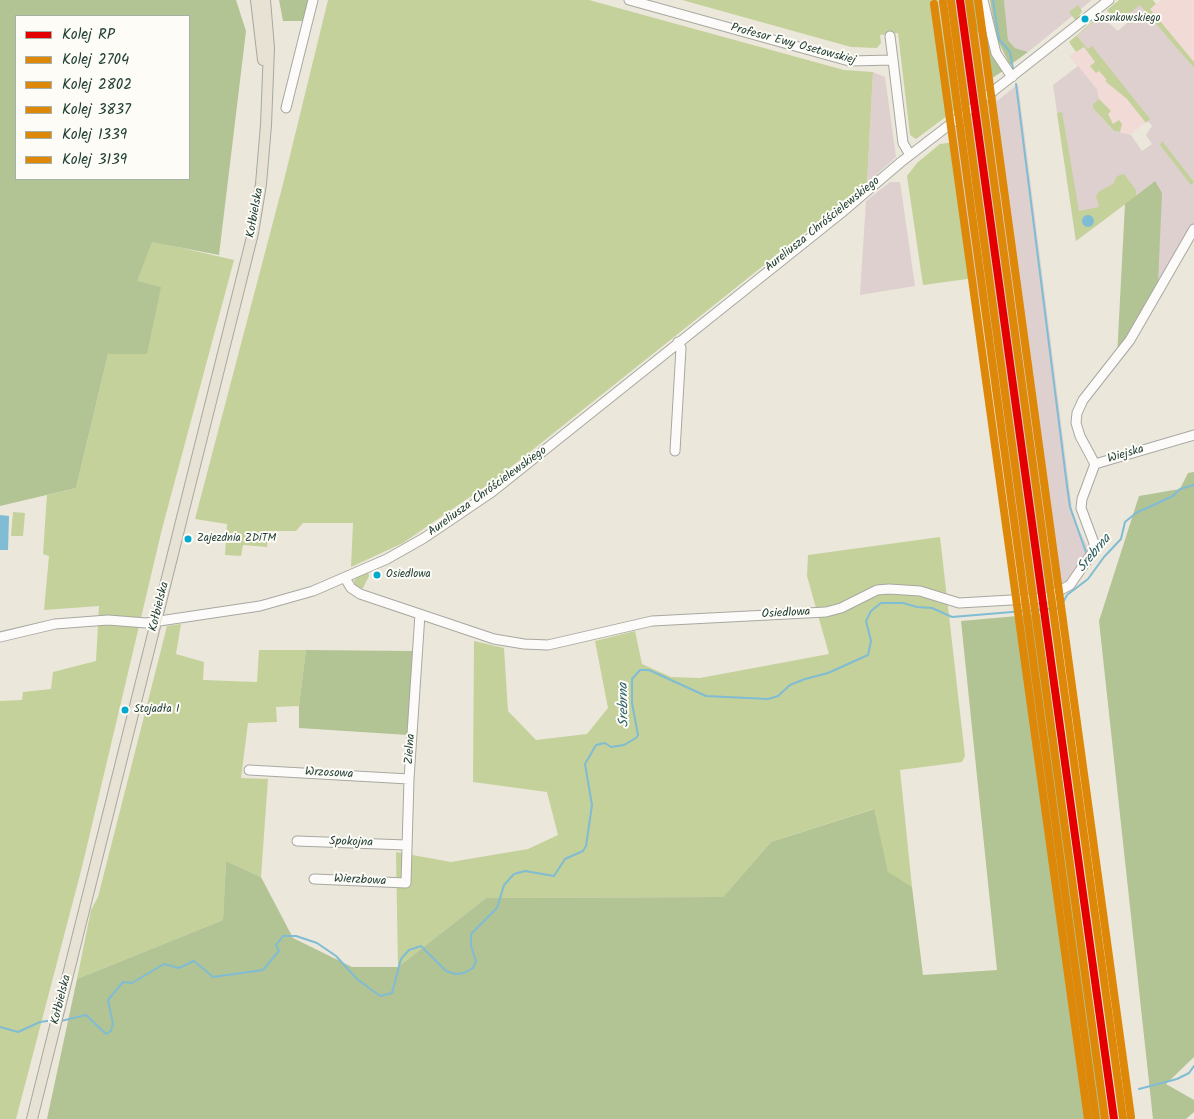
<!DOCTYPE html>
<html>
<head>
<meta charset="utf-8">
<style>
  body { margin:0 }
  #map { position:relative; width:1194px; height:1119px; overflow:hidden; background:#ece7db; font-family:Kalam,sans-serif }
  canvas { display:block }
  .legend { position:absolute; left:15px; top:15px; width:175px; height:165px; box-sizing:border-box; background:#fdfcf7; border:1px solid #a4b0a9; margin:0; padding:6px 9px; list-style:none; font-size:15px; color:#1f3d34 }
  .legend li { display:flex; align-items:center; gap:10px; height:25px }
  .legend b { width:25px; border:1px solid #a4b0a9 }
</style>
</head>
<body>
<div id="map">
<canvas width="1194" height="1119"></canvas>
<ul class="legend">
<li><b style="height:6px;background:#e50000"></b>Kolej RP</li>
<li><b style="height:6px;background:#dd8808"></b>Kolej 2704</li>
<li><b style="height:6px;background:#dd8808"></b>Kolej 2802</li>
<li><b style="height:6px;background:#dd8808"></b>Kolej 3837</li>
<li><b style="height:6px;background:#dd8808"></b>Kolej 1339</li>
<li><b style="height:6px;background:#dd8808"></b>Kolej 3139</li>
</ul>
</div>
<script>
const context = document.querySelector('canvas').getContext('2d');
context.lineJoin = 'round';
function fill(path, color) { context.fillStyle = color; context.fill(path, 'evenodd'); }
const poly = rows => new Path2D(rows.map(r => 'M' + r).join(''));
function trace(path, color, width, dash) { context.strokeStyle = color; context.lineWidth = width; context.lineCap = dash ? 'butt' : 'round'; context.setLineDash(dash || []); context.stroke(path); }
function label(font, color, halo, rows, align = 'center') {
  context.font = font + ' Kalam,sans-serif'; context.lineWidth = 4; context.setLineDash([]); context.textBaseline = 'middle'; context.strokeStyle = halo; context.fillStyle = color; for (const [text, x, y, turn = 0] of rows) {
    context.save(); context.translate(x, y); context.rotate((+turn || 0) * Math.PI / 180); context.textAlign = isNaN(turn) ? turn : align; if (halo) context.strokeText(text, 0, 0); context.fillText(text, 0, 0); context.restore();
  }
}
fill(poly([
  [1161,0,1194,0,1194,68,1147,11],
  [1085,46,1146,122,1130,135,1114,131,1093,108,1097,89,1069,56]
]), '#f2dad6');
fill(poly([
  [938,0,981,0,997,101,1018,84,1072,509,1079,530,1095,561,1065,591,1039,604,1023,602,997,389,975,278,953,130,957,127,955,110],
  [1004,0,1092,0,1028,52,1015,48,1008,40],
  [1138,0,1194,68,1194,228,1169,262,1157,284,1155,181,1076,241,1053,85,1078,66,1097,89,1099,99,1093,104,1093,108,1114,131,1131,135,1142,151,1152,144,1146,135,1152,126,1077,36,1101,16,1118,31,1127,23,1118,12,1112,14],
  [873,72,885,77,896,157,867,183],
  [890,182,900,182,915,286,860,295,866,201]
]), '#ded0cf');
fill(poly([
  [328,0,589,0,844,70,873,72,867,183,496,479,403,543,351,567,353,523,303,523,296,531,269,531,267,547,243,545,241,556,225,555,227,524,195,519,283,184],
  [682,0,938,0,955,110,916,139,910,135,898,33,880,35,881,43,877,48,851,47],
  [1119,0,1153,0,1156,4,1150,9,1194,62,1194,68,1140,5,1125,17,1129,23,1128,24,1118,12,1110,15,1107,10],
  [1078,5,1082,11,1076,21,1069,12],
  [1101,14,1110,22,1101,16,1077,36,1088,49,1092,46,1150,119,1146,123,1127,99,1105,81,1107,80,1099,71,1096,73,1090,66,1095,62,1084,47,1076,52,1069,42],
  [1099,99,1111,111,1108,114,1113,124,1119,120,1122,124,1120,132,1114,131,1093,108,1093,104],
  [1062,112,1079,211,1099,207,1096,196,1100,191,1113,184,1117,176,1124,174,1136,190,1136,196,1076,241,1057,113],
  [1162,141,1194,182,1191,185,1160,145],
  [955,142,975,278,923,285,907,176,917,163,940,144],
  [152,241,234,260,162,529,82,867,16,1119,0,1119,0,701,22,700,23,692,51,689,53,672,96,661,99,606,44,610,49,556,43,554,47,495,76,488,108,354],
  [13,512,25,513,23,536,11,536],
  [940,537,965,756,962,762,900,770,912,887,888,873,873,809,771,842,723,897,486,898,398,967,396,852,451,862,528,849,558,835,547,792,473,782,474,641,504,648,508,711,536,740,587,734,608,708,595,641,635,631,642,664,671,677,700,678,829,654,807,576,808,555],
  [365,572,368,572,369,576,363,588,360,589,355,586,354,580],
  [181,624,176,654,204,662,203,680,257,682,259,650,306,650,299,706,276,707,277,722,248,723,241,778,268,779,261,877,226,861,223,920,77,979,91,910,98,897,163,642,167,626]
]), '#c4d19a');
fill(poly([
  [0,0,236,0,246,31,219,255,152,242,137,281,161,287,147,354,108,354,76,488,0,506],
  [16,16,189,16,189,179,16,179],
  [279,0,310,0,304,21,283,21],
  [965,0,981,0,1003,71,989,80,979,32,969,33],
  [990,0,1004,0,1008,40,1015,48,1028,52,1010,65,996,37],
  [1155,181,1162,193,1158,284,1117,357,1125,204],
  [1194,472,1194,1057,1166,1084,1194,1100,1194,1112,1186,1119,1153,1119,1099,621,1139,496,1180,489,1188,473],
  [1040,614,1108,1119,47,1119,77,979,223,920,226,861,261,877,293,938,352,967,398,967,486,898,723,897,771,842,874,809,888,872,912,887,923,975,997,970,961,621],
  [306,650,413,651,408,735,299,728,299,706]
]), '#b2c394');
fill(poly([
  '1082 221a6 6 0 1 1 12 0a6 6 0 1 1-12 0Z',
  [0,515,9,516,8,550,0,550]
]), '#80bcd3');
trace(poly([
  [993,0,999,39,1010,52,1013,69],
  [1016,84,1067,486,1070,507,1087,555],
  [61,1021,86,1015,106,1034,111,1031,113,1024,108,1000,123,982,132,983,164,964,179,968,194,961,213,977,263,970,279,951,276,945,283,936,296,936,317,943,336,956,357,979,380,996,392,993,401,959,409,950,421,946,446,971,456,974,464,973,473,968,476,961,471,946,471,934,497,908,504,885,514,874,525,871,554,876,565,859,583,851,586,846,592,805,585,764,596,745,605,743,611,747,624,745,636,738,638,735,632,703,632,679,640,670,649,670,706,696,768,699,778,696,790,685,805,679,828,673,868,655,871,641,866,621,871,611,881,603,903,603,917,607,932,608,952,617,1060,608,1067,595,1088,579,1104,557,1121,539,1125,522,1136,513,1173,496,1180,489,1194,485],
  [0,1027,18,1032,40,1022,54,1020],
  [1139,1089,1177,1079,1189,1073,1194,1066]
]), '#80bcd3', 2);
trace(poly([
  [970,109,987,96]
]), '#c3c5ba', 9, [9, 4.5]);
const minor = poly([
  [629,0,849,61,893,60,903,143,910,155],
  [983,0,996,53,1012,77],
  [890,36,893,60],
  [987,96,1109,0],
  [286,108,313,0],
  [675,451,681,348,678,342],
  [1095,464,1080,436,1076,423,1077,413,1083,400,1130,340,1194,229],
  [345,578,351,588,360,594,494,639,524,644,548,645,652,621,826,612,841,608,877,590,889,589,920,591,959,603,1046,598,1070,585,1094,550,1094,543,1081,508,1082,499,1095,464,1194,435],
  [0,637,55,624,108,620,146,623,260,606,313,591,387,559,424,538,492,492,840,214,901,162,970,109],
  [249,770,409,779],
  [297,841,406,845],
  [314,879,406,883,409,779,420,614]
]);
const major = poly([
  [256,0,263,60],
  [32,1119,253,233,261,184,266,125,269,48,265,0]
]);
trace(minor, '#a7a8a0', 11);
trace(major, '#a7a8a0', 12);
trace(minor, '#fcfbfa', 9);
trace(major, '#e8e2d5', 10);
const rail = poly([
  [960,0,960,3],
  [971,79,982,159]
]);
trace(rail, '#b3b6b3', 4);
trace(rail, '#fdfcf7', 2, [5.5]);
trace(poly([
  [960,0,1114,1119]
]), '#e50000', 8);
trace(poly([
  [951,1,1105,1119]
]), '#dd8808', 8);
trace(poly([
  [969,0,1123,1118]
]), '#dd8808', 8);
trace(poly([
  [943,2,1096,1119]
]), '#dd8808', 8);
trace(poly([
  [978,0,1131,1117]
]), '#dd8808', 8);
trace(poly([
  [934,4,1088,1119]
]), '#dd8808', 8);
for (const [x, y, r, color] of [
  [1085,19,4.5,"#00a9ce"],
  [188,539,4.5,"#00a9ce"],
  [377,575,4.5,"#00a9ce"],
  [125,710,4.5,"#00a9ce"]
]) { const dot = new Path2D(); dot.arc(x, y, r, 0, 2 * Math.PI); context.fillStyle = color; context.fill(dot); trace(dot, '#fdfcf7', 2); }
label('11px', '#1f3d34', '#fdfcf7', [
  ["Sosnkowskiego",1094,19],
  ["Zajezdnia ZDiTM",197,539],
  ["Osiedlowa",386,575],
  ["Stojadła I",134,710]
], 'left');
label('12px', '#1f3d34', '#fdfcf7', [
  ["Profesor Ewy Osetowskiej",793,45,15],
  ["Kołbielska",256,213,-80],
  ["Aureliusza Chróścielewskiego",823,225,-39],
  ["Wiejska",1126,455,-17],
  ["Aureliusza Chróścielewskiego",488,492,-36],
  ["Kołbielska",160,607,-76],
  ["Osiedlowa",786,614,-3],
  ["Zielna",411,749,-86],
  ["Wrzosowa",329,774,3],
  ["Spokojna",351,843,2],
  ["Wierzbowa",360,881,3],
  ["Kołbielska",62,1000,-76]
]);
label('italic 14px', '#30636a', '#fdfcf7', [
  ["Srebrna",1095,554,-50],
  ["Srebrna",625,705,-91]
]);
</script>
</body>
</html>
